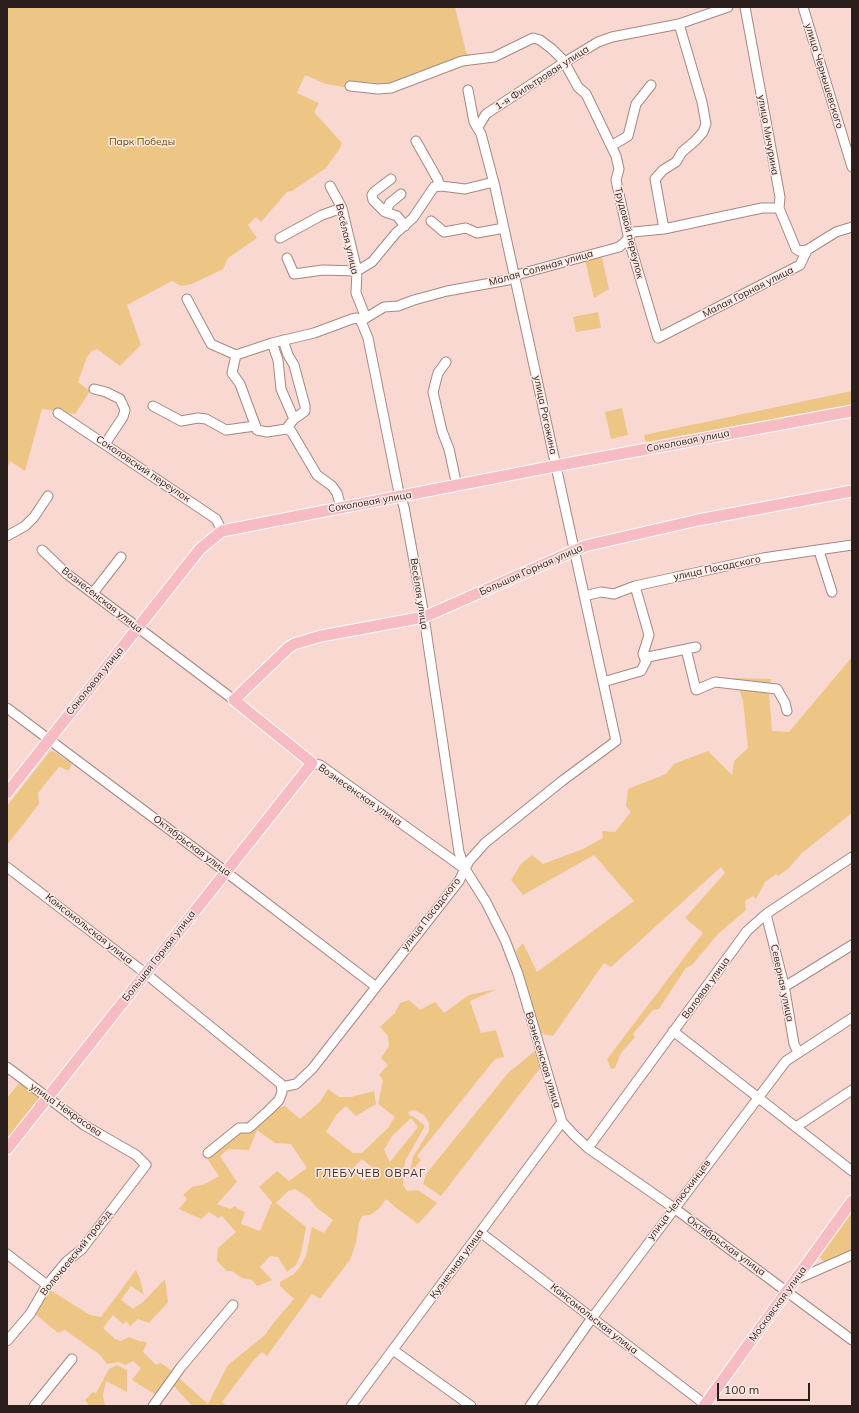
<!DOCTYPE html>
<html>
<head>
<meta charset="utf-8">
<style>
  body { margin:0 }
  #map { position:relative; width:859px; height:1413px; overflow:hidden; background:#f8d8d1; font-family:Mulish,sans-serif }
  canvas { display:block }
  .frame { position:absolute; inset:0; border:8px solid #2b1f1d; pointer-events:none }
  .scale { position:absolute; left:717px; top:1383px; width:93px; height:18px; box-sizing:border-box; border:2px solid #2b1f1d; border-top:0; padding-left:5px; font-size:12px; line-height:14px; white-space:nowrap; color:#2b1f1d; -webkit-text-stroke:3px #fce9e4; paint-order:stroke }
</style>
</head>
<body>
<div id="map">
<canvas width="859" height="1413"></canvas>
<div class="frame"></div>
<div class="scale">100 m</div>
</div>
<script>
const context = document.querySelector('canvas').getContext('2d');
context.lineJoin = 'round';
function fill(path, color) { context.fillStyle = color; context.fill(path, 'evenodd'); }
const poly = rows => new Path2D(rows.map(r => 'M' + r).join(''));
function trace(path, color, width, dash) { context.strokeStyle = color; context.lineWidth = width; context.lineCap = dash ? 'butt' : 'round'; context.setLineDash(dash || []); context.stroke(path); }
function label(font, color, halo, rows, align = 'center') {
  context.font = font + ' Mulish,sans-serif'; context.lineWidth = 3; context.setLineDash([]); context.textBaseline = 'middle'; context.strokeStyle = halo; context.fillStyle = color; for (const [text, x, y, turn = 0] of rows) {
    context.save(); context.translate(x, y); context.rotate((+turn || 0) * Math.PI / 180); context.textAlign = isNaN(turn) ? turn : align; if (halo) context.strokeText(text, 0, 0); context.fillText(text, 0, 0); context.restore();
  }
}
fill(poly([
  [7,7,455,7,466,52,469,56,389,84,351,81,344,87,326,84,305,75,297,93,319,103,314,112,342,143,340,148,326,168,292,191,287,192,261,222,256,217,248,225,257,238,228,258,223,269,192,284,181,286,172,281,127,305,141,345,120,366,97,349,92,351,87,357,78,382,90,391,75,414,42,409,25,471,10,461,7,468],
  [598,257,602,258,609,289,594,298,585,260],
  [598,312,601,328,576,332,573,317],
  [852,391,852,406,649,444,645,440,644,435],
  [622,408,628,435,611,439,605,412],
  [852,657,852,813,802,853,788,869,778,876,776,874,765,882,756,899,753,896,745,901,746,910,718,934,692,965,686,968,659,1009,653,1010,633,1034,635,1037,621,1053,615,1068,611,1069,607,1059,703,933,685,918,725,873,721,867,611,967,604,963,553,1036,540,1033,516,951,523,943,537,972,634,901,594,855,523,895,511,880,521,864,532,855,543,864,583,849,603,838,602,831,615,832,631,812,626,806,628,789,666,774,674,764,708,751,732,775,734,761,748,748,743,700,735,678,771,679,769,693,772,731,789,732],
  [50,751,55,752,72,764,69,770,66,770,61,767,58,768,38,793,39,804,7,845,7,806],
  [497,989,470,1001,481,1033,496,1030,504,1057,495,1059,417,1156,421,1160,409,1175,413,1157,429,1131,429,1123,424,1115,414,1110,408,1112,411,1117,413,1116,425,1126,405,1161,403,1185,407,1191,418,1190,437,1203,418,1224,395,1207,386,1199,379,1209,370,1215,362,1216,359,1223,356,1243,350,1260,320,1299,312,1294,267,1356,262,1352,253,1361,222,1402,227,1406,192,1406,174,1386,174,1382,178,1377,208,1404,228,1365,265,1335,275,1321,294,1299,280,1286,280,1282,294,1274,300,1267,306,1256,312,1227,324,1233,333,1220,317,1208,310,1199,295,1189,288,1191,276,1203,306,1227,301,1254,296,1265,287,1272,278,1257,270,1256,260,1267,272,1280,257,1286,252,1280,242,1278,232,1271,227,1271,217,1261,218,1248,236,1232,222,1216,218,1218,209,1212,201,1219,179,1209,187,1199,183,1195,192,1187,205,1184,219,1176,206,1157,251,1120,277,1108,285,1106,300,1119,320,1102,328,1089,339,1097,351,1097,374,1091,376,1104,356,1116,346,1106,336,1115,326,1132,353,1153,362,1153,388,1128,395,1117,378,1104,383,1080,379,1075,388,1065,381,1058,389,1046,388,1036,380,1027,395,1013,400,1003,409,1000,420,1010,435,1002,444,1013,469,995],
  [411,1118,418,1127,390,1162,384,1150,392,1136],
  [257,1130,275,1143,291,1144,307,1168,289,1181,277,1171,259,1187,272,1202,260,1231,241,1224,245,1212,238,1209,235,1206,230,1209,217,1204,237,1182,220,1156,229,1149,249,1150],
  [362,1159,376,1171,364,1181,351,1170],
  [535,1051,541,1067,441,1196,423,1184,426,1174,509,1072],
  [20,1082,38,1096,40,1100,7,1141,7,1098],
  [852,1211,852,1252,825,1264,820,1257],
  [136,1270,140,1279,144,1295,131,1286,121,1300,133,1309,143,1302,165,1279,168,1302,149,1323,138,1319,130,1326,126,1321,123,1324,113,1315,103,1328,115,1339,121,1341,129,1337,139,1341,147,1342,143,1352,156,1365,161,1363,172,1371,156,1395,132,1380,141,1368,133,1361,125,1365,119,1362,107,1364,99,1354,65,1330,58,1333,34,1313,39,1303,50,1290,90,1315,101,1317],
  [117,1365,127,1370,127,1392,106,1381,103,1395,105,1406,87,1406,88,1404,85,1400,93,1392,96,1393,109,1369]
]), '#edc686');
const minor = poly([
  [745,7,780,197,779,208,796,249,799,251,807,250],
  [803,7,852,167],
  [350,86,378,89,391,88,462,61,494,57,533,38,540,40,552,49,563,60,578,87,586,94,616,156,619,169,616,180,630,244,658,338,800,265,807,250,836,232,852,227],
  [478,127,486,114,565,62,598,42,612,37,679,24,728,7],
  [416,141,438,180,439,186],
  [611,146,628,136,636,104,651,85],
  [391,179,374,192,372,195,373,200,385,212,397,216,405,226],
  [330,186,342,208,357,271,356,293,366,318],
  [385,212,390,203,401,194],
  [431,221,444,232,466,228,477,233,504,228],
  [664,229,655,179,663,170,676,162,682,152,695,141,703,132,706,124,702,102,679,24],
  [280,238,322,215,342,208],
  [287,258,294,274,323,270,357,271,372,262,396,233,413,218,434,187,441,186,465,189,494,182],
  [187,299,211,344,236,355],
  [361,321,368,338,398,488,404,507,423,610,459,852,465,869],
  [361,321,384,307,398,306,414,300,447,291,508,280,520,274,619,247,625,242,633,232,664,229,762,208,779,208],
  [283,340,288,355,294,365,305,406,305,411,294,419,286,429],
  [272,343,278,360,281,389,294,419],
  [236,355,272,343,314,333,352,319,357,318,361,321],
  [236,355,232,373,240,384,257,430,267,432,286,429],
  [446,362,438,373,433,392,442,431,449,449,457,486],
  [94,389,106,392,120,399,125,410,123,417,105,444],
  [153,406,181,421,198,418,206,419,226,430,255,426],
  [58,413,216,519,222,531],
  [286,429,291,431,317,475,332,486,337,493,341,507],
  [7,536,25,526,34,517,48,496],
  [42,550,67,574,234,700],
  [819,551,832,592],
  [635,586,649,635,643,654,646,662],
  [93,593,121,557],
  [584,596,601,592,614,594,635,586,763,558,852,545],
  [686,649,696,690,715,682,777,689,785,703,787,711],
  [603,682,641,671,648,657,696,647],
  [7,708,226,872,375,986],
  [312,763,320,765,465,869,486,902,505,940,518,974,562,1122,574,1135,588,1148,674,1208,852,1340],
  [7,867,145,973,281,1084,282,1092,279,1100,268,1111,249,1128,239,1128,208,1153],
  [766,914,784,985,794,1044,798,1052],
  [784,985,789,984,852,945],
  [673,1031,852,1171],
  [7,1067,84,1125,136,1155,146,1165,82,1249,66,1262,47,1285,30,1314,7,1341],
  [282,1087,296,1084,312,1069,459,881,469,861,485,843,562,781,616,741,495,187,481,134,474,122,468,90],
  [796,1127,852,1090],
  [588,1148,747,931,766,914,852,857],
  [480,1232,707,1406],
  [7,1254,47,1285],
  [795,1280,852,1255],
  [393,1350,471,1406],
  [34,1406,72,1359],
  [153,1406,181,1367,233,1305],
  [351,1406,562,1122],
  [530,1406,592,1318,786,1061,852,1018]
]);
const major = poly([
  [7,793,200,549,222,531,555,466,852,411],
  [7,1149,312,763,234,700,288,648,294,644,321,636,424,617,585,546,698,520,852,491],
  [704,1406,852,1201]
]);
trace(minor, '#a68882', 11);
trace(major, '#fff', 13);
trace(minor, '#fff', 9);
trace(major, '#f7bbc4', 11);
label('10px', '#2b1f1d', '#fce9e4', [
  ["улица Чернышевского",824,76,73],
  ["1-я Фильтровая улица",542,78,-33],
  ["улица Мичурина",768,135,80],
  ["Трудовой переулок",629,233,76],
  ["Весёлая улица",347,239,77],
  ["Малая Соляная улица",541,268,-16],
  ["Малая Горная улица",748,292,-27],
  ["улица Рогожина",545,415,78],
  ["Соколовая улица",688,441,-11],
  ["Соколовский переулок",143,469,34],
  ["Соколовая улица",370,502,-10],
  ["улица Посадского",717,568,-12],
  ["Большая Горная улица",531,570,-24],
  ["Весёлая улица",419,594,81],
  ["Вознесенская улица",102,600,38],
  ["Соколовая улица",95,681,-51],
  ["Вознесенская улица",360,795,35],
  ["Октябрьская улица",192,846,37],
  ["улица Посадского",431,914,-52],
  ["Комсомольская улица",89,929,38],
  ["Большая Горная улица",159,956,-52],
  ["Северная улица",782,983,78],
  ["Валовая улица",706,988,-54],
  ["Вознесенская улица",543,1060,73],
  ["улица Некрасова",66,1110,35],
  ["улица Челюскинцев",679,1200,-53],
  ["Октябрьская улица",726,1246,36],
  ["Волочаевский проезд",76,1253,-51],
  ["Кузнечная улица",457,1264,-54],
  ["Московская улица",778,1304,-54],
  ["Комсомольская улица",594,1319,38]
]);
label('10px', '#684804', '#fce9e4', [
  ["Парк Победы",142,142]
]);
context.letterSpacing = '1px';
label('11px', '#3f2722', '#fce9e4', [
  ["ГЛЕБУЧЕВ ОВРАГ",371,1174]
]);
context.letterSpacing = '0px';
</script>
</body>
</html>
